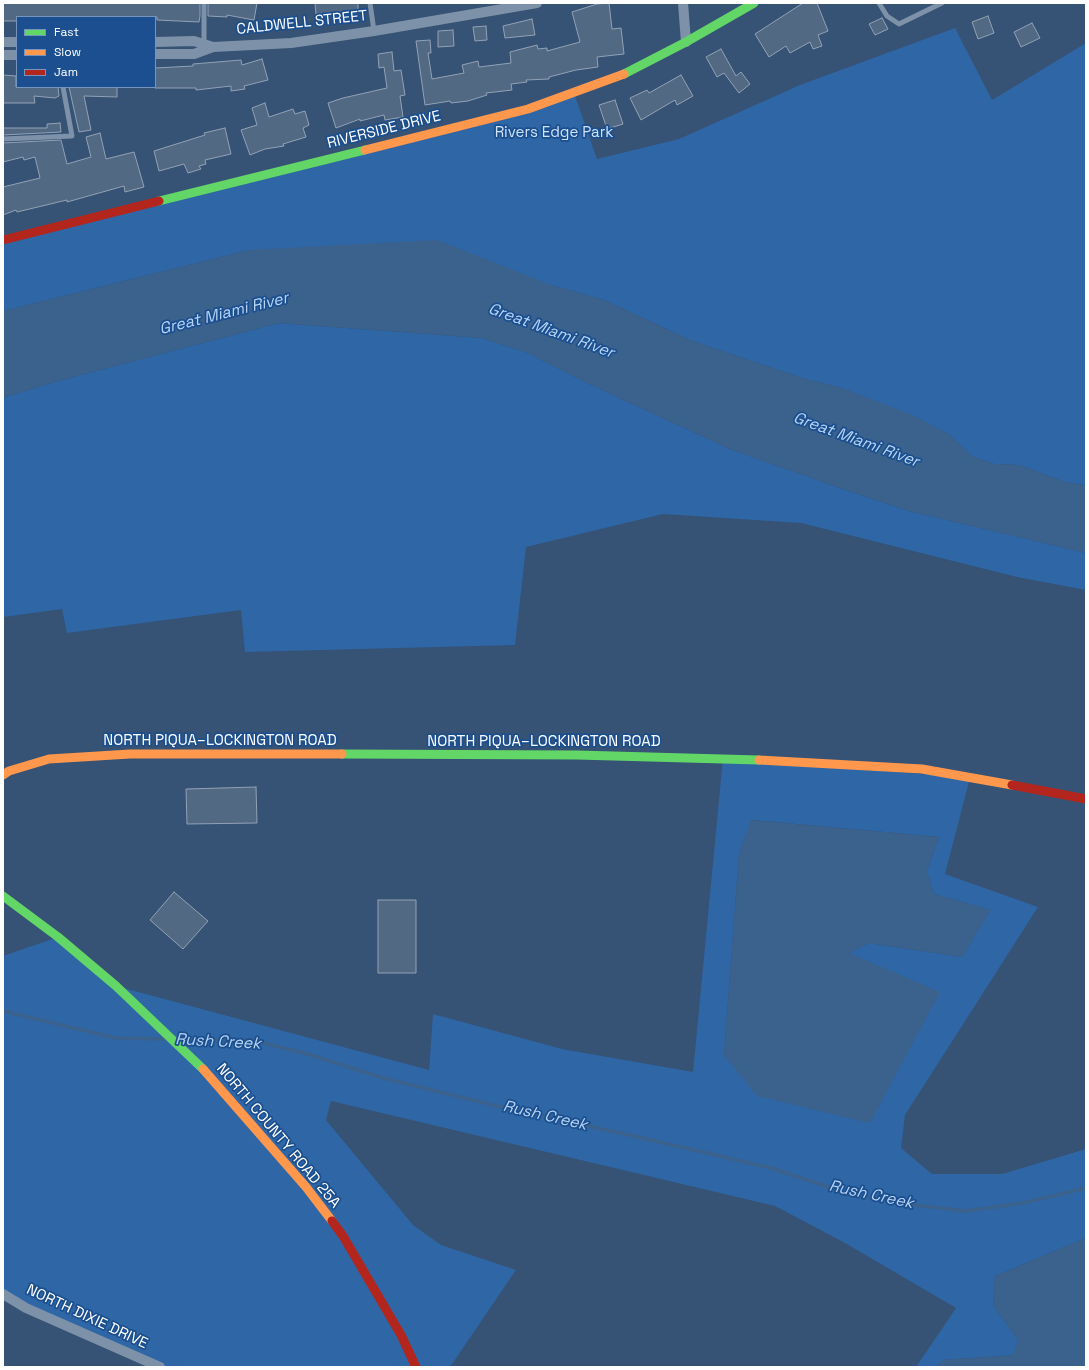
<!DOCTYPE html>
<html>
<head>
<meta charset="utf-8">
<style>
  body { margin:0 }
  #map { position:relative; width:1089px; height:1370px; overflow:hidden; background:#365274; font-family:"Space Grotesk",sans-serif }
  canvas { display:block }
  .frame { position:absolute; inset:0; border:4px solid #fff; pointer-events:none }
  .legend { position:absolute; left:16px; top:16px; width:140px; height:72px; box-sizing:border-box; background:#1b4f8f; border:1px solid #7695bc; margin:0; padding:5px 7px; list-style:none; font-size:12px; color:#fff }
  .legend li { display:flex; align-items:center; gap:8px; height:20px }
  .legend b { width:20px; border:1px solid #7695bc }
</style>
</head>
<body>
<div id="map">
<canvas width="1089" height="1370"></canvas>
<div class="frame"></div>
<ul class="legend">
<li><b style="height:5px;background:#63d668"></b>Fast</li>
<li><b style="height:5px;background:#ff974d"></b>Slow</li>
<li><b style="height:5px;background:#b3261e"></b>Jam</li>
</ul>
</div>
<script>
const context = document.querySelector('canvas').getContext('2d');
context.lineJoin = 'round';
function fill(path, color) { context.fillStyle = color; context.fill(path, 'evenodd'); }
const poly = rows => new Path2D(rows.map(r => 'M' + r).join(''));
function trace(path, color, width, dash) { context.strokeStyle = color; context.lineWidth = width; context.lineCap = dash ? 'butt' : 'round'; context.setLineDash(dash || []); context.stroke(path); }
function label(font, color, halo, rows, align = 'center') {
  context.font = font + ' "Space Grotesk",sans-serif'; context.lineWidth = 3.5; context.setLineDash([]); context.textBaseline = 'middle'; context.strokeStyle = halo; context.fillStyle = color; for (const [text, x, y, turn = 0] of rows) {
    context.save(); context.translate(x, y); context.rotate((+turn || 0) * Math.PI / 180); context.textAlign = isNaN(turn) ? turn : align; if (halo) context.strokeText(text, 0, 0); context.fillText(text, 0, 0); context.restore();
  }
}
fill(poly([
  [955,28,992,100,1086,43,1086,485,1065,482,1019,465,994,464,973,457,947,433,842,388,805,379,690,340,604,300,551,285,250,250,3,311,3,240,574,93,597,159,679,139,800,85],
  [279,323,482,338,528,353,585,382,730,449,843,489,909,511,1086,553,1086,590,1017,577,801,523,663,514,526,547,515,645,245,652,241,610,67,633,62,609,3,617,3,398,54,382],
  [723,758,970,778,945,874,1038,907,905,1115,901,1148,932,1174,1002,1174,1086,1149,1086,1238,995,1276,993,1305,1018,1340,1014,1355,943,1360,937,1367,916,1367,956,1308,845,1243,775,1206,331,1101,326,1120,413,1225,441,1245,516,1270,450,1367,160,1367,3,1294,3,956,58,937,116,986,429,1070,433,1014,562,1049,693,1072],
  [752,820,939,837,927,871,934,894,990,910,962,957,869,943,849,953,724,1056,739,854]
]), '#2f66a5');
fill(poly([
  [437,240,551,285,604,300,690,340,805,379,842,388,915,416,947,433,973,457,994,464,1019,465,1065,482,1086,485,1086,553,909,511,843,489,730,449,585,382,528,353,482,338,279,323,54,382,3,398,3,311,250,250],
  [751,820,939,837,927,871,934,894,991,910,962,957,869,943,849,953,940,992,870,1123,757,1096,724,1055,739,854],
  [1086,1238,1086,1367,937,1367,943,1360,1013,1355,1018,1340,993,1305,995,1276]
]), '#3b618d');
trace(poly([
  [3,1011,115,1038,165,1039],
  [177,1039,252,1040,311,1055,383,1078,497,1106,638,1137,771,1168,850,1194,914,1205,966,1211,1023,1203,1086,1188]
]), '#3b618d', 3.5);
const building = poly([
  [3,3,200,3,200,16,199,22,157,20,157,17,17,17,17,21,3,21,3,3],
  [208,3,257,3,254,20,227,15,227,17,208,16,208,3],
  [315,3,358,3,358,13,316,14,315,3],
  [609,3,612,29,621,28,624,54,597,57,598,67,576,70,549,77,549,79,526,80,527,82,511,84,512,90,486,93,487,95,468,101,451,103,450,101,425,105,416,41,430,40,431,53,428,53,432,79,464,73,462,65,478,61,479,67,511,63,510,52,537,45,538,49,547,48,547,51,580,42,572,12,597,4,609,3],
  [803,3,817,3,828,31,818,35,822,46,813,49,810,42,790,53,786,46,769,57,755,34,803,3],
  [988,16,994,33,978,39,972,22,988,16],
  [882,18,888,29,875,35,869,24,882,18],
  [532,19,535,35,505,38,503,26,532,19],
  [1032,23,1040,38,1021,47,1014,32,1032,23],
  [486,26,487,40,475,41,473,27,486,26],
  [453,30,454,46,438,47,438,31,453,30],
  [721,49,736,76,741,72,750,84,739,93,724,73,717,77,706,57,721,49],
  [392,52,394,71,401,70,405,95,400,96,403,117,385,120,384,115,360,121,360,119,336,128,328,103,343,98,387,88,384,67,379,68,378,54,392,52],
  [262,59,268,80,244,86,245,89,231,91,231,86,196,90,196,88,155,88,155,68,193,66,193,64,241,60,242,65,262,59],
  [3,75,16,76,16,87,58,87,59,96,55,98,34,96,35,103,3,103,3,75],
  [681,75,693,96,677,105,675,100,641,120,630,98,647,90,649,93,681,75],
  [69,87,117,87,117,97,84,96,91,130,79,132,69,87],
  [615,100,623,124,607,129,599,105,615,100],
  [265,103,269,117,293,109,295,114,305,111,309,125,303,128,306,137,283,144,284,146,265,149,250,155,241,130,257,125,252,108,265,103],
  [60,123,61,132,3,135,3,128,47,128,47,124,60,123],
  [225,128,231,154,205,160,206,164,199,166,201,169,188,173,184,164,159,171,154,151,205,135,204,133,225,128],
  [100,133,106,159,134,152,144,187,125,192,124,186,67,202,67,200,17,212,16,210,3,215,3,187,40,178,35,157,24,160,23,157,3,162,3,143,61,140,67,164,91,157,86,137,100,133],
  [256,787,257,823,187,824,186,789,256,787],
  [174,892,208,921,183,949,150,920,174,892],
  [378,900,416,900,416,973,378,973,378,900]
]);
fill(building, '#526984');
trace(building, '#92a2b6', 1);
trace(poly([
  [204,3,204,44],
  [370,3,374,31],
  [879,3,887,16,899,24,942,3],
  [3,139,72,136,63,87]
]), '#7d92a8', 5);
trace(poly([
  [683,3,686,42],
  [3,42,17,42],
  [155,42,194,41,213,47],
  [155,54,194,54,213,47,291,43,374,31,537,3],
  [3,55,17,55],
  [3,1294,26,1308,160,1367]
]), '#7d92a8', 10);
trace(poly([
  [624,74,686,42,754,3],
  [159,201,365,150],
  [342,754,577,755,759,760],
  [3,896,58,937,116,986,203,1069]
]), '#63d668', 9);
trace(poly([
  [365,150,528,109,624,74],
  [759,760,922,769,1012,785],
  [3,775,9,771,49,759,130,754,342,754],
  [203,1069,306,1187,332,1221]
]), '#ff974d', 9);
trace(poly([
  [3,240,159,201],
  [1012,785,1086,799],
  [332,1221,343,1236,401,1335,416,1367]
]), '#b3261e', 9);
label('15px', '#fff', '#1b4f8f', [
  ["CALDWELL STREET",302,23,-6],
  ["RIVERSIDE DRIVE",384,130,-14],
  ["NORTH PIQUA–LOCKINGTON ROAD",220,741],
  ["NORTH PIQUA–LOCKINGTON ROAD",544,742],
  ["NORTH COUNTY ROAD 25A",278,1136,50],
  ["NORTH DIXIE DRIVE",87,1317,25]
]);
label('15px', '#cfe3fa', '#1b4f8f', [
  ["Rivers Edge Park",554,133]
]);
label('italic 16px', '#b5d3f5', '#1b4f8f', [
  ["Great Miami River",224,314,-14],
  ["Great Miami River",551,331,20],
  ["Great Miami River",856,440,20],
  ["Rush Creek",218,1042,3],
  ["Rush Creek",545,1116,13],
  ["Rush Creek",871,1195,12]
]);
</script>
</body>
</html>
